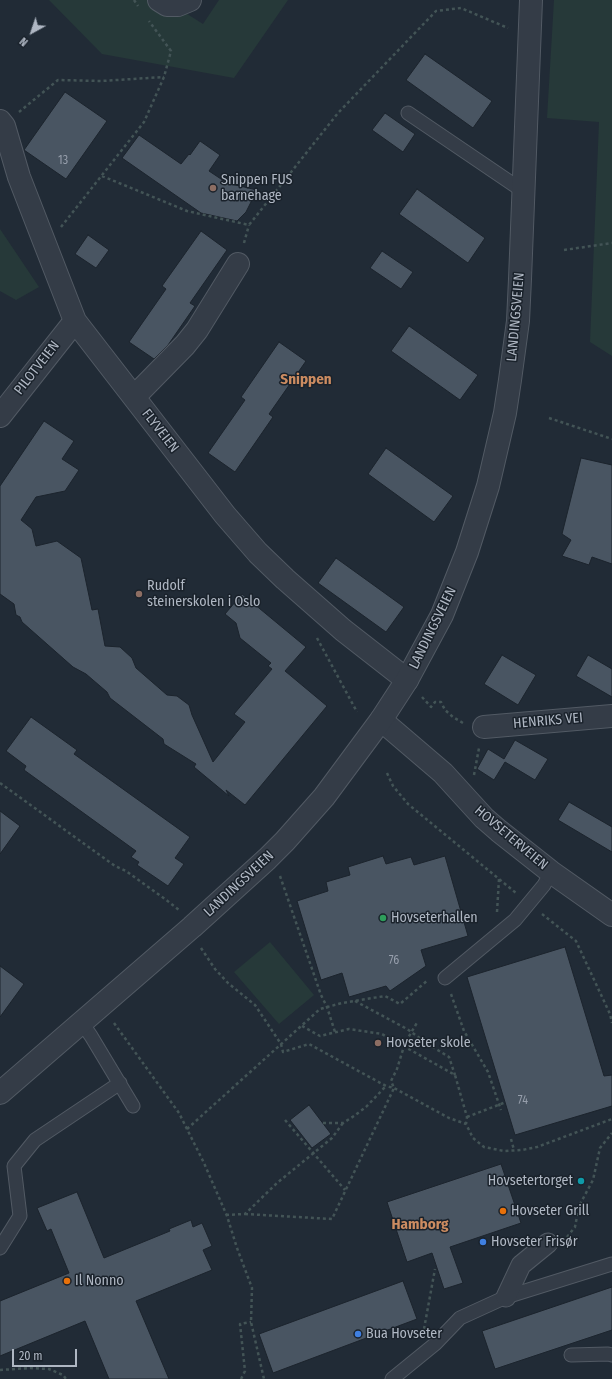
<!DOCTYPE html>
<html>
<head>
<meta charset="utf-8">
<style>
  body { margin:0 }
  #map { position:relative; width:612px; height:1379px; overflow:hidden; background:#212b36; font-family:"Fira Sans Condensed",sans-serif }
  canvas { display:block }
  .north { position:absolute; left:12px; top:12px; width:40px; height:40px; -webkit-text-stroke:3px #1a222b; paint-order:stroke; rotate:220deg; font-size:11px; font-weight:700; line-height:16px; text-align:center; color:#afb7c3 }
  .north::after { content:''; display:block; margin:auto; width:14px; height:18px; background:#afb7c3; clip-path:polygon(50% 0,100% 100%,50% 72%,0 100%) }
  .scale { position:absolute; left:12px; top:1349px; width:65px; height:18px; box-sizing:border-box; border:2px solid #afb7c3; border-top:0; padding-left:5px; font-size:12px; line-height:14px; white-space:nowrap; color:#afb7c3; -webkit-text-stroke:3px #1a222b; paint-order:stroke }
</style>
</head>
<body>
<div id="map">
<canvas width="612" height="1379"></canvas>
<div class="north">N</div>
<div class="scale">20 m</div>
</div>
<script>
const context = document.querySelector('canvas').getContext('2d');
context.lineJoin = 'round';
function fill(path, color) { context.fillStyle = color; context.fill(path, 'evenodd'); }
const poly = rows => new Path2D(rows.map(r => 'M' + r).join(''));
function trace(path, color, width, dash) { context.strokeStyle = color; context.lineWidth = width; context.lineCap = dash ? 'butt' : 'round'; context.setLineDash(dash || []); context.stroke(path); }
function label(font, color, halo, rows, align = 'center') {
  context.font = font + ' "Fira Sans Condensed",sans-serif'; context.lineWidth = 3; context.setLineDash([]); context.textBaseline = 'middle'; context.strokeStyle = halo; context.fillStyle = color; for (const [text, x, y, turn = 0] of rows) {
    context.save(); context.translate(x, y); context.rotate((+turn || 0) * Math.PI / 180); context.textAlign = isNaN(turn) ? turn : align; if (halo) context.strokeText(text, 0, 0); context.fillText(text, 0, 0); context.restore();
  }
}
fill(poly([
  [49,0,165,0,203,24,219,0,288,0,234,78,102,54],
  [554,0,612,0,612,356,590,342,599,122,547,118],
  [0,229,39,287,16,300,0,291],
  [270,942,314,995,279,1024,234,972]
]), '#263939');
const building = poly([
  [425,54,492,101,473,128,406,80,425,54],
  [65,92,107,121,66,179,24,150,65,92],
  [385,113,415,134,403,152,372,130,385,113],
  [139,135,181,164,189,154,190,155,200,141,220,155,209,171,227,183,257,190,246,212,237,221,201,213,122,158,139,135],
  [417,189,485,238,468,263,399,214,417,189],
  [201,231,227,250,190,303,195,306,168,345,154,359,129,342,166,289,162,286,201,231],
  [88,235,109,250,96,268,75,254,88,235],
  [382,251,413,272,401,289,370,268,382,251],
  [409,326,478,375,460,400,391,351,409,326],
  [279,342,306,361,269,414,273,417,235,472,208,453,245,400,241,397,279,342],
  [44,421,74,441,62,459,79,470,65,491,36,497,21,520,32,529,36,546,57,541,81,558,92,610,98,609,105,646,120,647,132,658,136,668,167,695,177,696,189,705,192,715,213,762,245,722,234,714,272,669,268,666,271,663,240,638,236,623,225,614,242,594,306,647,285,671,327,706,245,805,226,790,229,796,194,767,196,764,164,744,163,739,110,698,107,692,86,674,73,667,22,622,20,617,16,615,14,604,0,594,0,486,44,421],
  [386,448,453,496,434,522,368,474,386,448],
  [581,458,612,465,612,564,592,557,589,565,562,556,571,540,562,534,581,458],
  [336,558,404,607,386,632,318,583,336,558],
  [502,655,536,675,518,705,484,684,502,655],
  [588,655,612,669,612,697,576,676,588,655],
  [31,717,77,750,74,754,190,837,175,858,184,864,168,886,137,865,139,862,131,857,136,851,24,770,26,766,6,751,31,717],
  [515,740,548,759,535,780,505,762,494,780,477,769,488,749,504,759,515,740],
  [569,802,612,827,612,852,558,820,569,802],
  [0,811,20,826,0,854,0,811],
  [383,856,386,864,411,857,414,865,445,856,468,936,421,950,426,966,390,991,386,986,349,997,342,973,321,980,297,901,328,891,326,882,350,875,348,867,383,856],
  [565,947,604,1076,612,1075,612,1106,515,1135,467,977,565,947],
  [0,966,24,984,0,1017,0,966],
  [309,1105,331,1134,312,1148,290,1120,309,1105],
  [501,1164,521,1223,450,1247,463,1283,444,1289,432,1253,407,1262,387,1202,501,1164],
  [77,1192,104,1258,170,1231,169,1229,191,1220,193,1227,202,1223,212,1246,203,1250,212,1270,136,1301,169,1379,109,1379,85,1321,0,1356,0,1301,69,1273,51,1229,47,1231,37,1208,77,1192],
  [403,1281,417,1319,273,1373,259,1334,403,1281],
  [612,1287,612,1330,495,1369,482,1331,612,1287]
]);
fill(building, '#495562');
trace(building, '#1c242d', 1);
const service = poly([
  [408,113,523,191],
  [445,978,515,920,544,885,551,872],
  [82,1023,91,1036,133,1106],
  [0,1248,20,1216,14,1166,35,1140,120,1083],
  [571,1355,608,1354,612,1355],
  [392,1379,435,1344,460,1318,506,1297,612,1264]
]);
const pedestrian = poly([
  [506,1297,521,1265,548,1243]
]);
const minor = poly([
  [159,0,167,5,178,5,190,0],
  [0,121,4,126,19,177,75,321,225,515,258,553,285,579,343,630,407,680],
  [134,397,185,345,197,330,238,264],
  [0,416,75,321],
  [381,720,443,773,484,818,499,831,551,872,612,915],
  [484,727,612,716]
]);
const tertiary = poly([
  [0,1093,192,927,267,859,285,841,324,797,381,720,407,680,442,615,467,552,488,486,505,413,510,380,518,321,520,279,531,0]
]);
trace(service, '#525a64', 15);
trace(pedestrian, '#525a64', 21);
trace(minor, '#525a64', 24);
trace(tertiary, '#525a64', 24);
trace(poly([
  [134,0,138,6],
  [19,112,58,80,101,81,164,77],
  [102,176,187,211,249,225,338,113,436,11,461,8,508,28],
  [61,227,144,122,164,77,171,51,149,21],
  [244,243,249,225],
  [564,250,612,243],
  [549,418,612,439],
  [317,638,357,712],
  [422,697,431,707,435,702,441,702,445,710,453,717,463,723],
  [387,773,393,786,408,804,516,893],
  [474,775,479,748],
  [0,783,115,866,126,871,165,899,179,910],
  [280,876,321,995,327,1007,335,1032],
  [497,912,499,879],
  [542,914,576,941,610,1014,612,1023],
  [201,948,215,969,228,983,255,1005,281,1044,283,1052,309,1044,386,1086,394,1088,449,1118,466,1124],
  [451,994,464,1031,488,1072,501,1110],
  [355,1001,407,1029,431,1046,449,1057,455,1075],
  [114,1023,179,1113,204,1163,227,1216,237,1248,252,1288,251,1322,264,1379],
  [302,1026,320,1036,349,1029,382,1034,455,1075,467,1117,466,1124,473,1138,484,1147,504,1151,522,1150,537,1147,612,1119],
  [285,1120,345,1190],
  [323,1123,343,1123,354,1116,366,1107,386,1086],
  [187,1129,320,1009,342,1003,385,996,400,1004,428,980],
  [511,1139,514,1150],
  [245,1214,332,1219,394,1088,391,1081,397,1069,405,1043,418,1021],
  [226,1215,245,1214,277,1183,332,1138,343,1123],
  [567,1237,575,1227,579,1206,593,1180,600,1148,612,1133],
  [424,1329,435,1269],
  [0,1370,30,1368,49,1369,63,1375,66,1379],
  [241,1379,245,1371,240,1324,251,1322]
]), '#435456', 2.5, [3, 3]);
trace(service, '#343c47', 13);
trace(pedestrian, '#343c47', 19);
trace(minor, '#343c47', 22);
trace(tertiary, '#343c47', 22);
trace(poly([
  [467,1117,506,1102]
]), '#435456', 2.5, [3, 3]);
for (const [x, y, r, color] of [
  [213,188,4,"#8d6e63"],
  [139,594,4,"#8d6e63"],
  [383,918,4,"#2e9e5b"],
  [378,1043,4,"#8d6e63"],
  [581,1181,4,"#0f9aa8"],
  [503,1211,4,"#e8710a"],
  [483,1242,4,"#3f7fe0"],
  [67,1281,4,"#e8710a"],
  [358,1334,4,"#3f7fe0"]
]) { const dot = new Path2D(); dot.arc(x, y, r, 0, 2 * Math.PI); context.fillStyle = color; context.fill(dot); trace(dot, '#1a222b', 1.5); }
label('12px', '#969eab', null, [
  ["13",63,161],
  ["76",394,961],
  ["74",523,1101]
]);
label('14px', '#afb7c3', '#1a222b', [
  ["Snippen FUS",221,180],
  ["barnehage",221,196],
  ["Rudolf",147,586],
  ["steinerskolen i Oslo",147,602],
  ["Hovseterhallen",391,918],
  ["Hovseter skole",386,1043],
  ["Hovsetertorget",573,1181,"right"],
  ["Hovseter Grill",511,1211],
  ["Hovseter Frisør",491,1242],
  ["Il Nonno",75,1281],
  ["Bua Hovseter",366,1334]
], 'left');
label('14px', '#afb7c3', '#1a222b', [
  ["LANDINGSVEIEN",516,317,-85],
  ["PILOTVEIEN",37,368,-52],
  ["FLYVEIEN",160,431,52],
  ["LANDINGSVEIEN",433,628,-64],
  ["HENRIKS VEI",548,721,-5],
  ["HOVSETERVEIEN",511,838,40],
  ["LANDINGSVEIEN",239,884,-43]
]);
label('bold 15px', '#cc8c61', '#1a222b', [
  ["Snippen",306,380],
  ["Hamborg",420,1225]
]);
</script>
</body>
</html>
